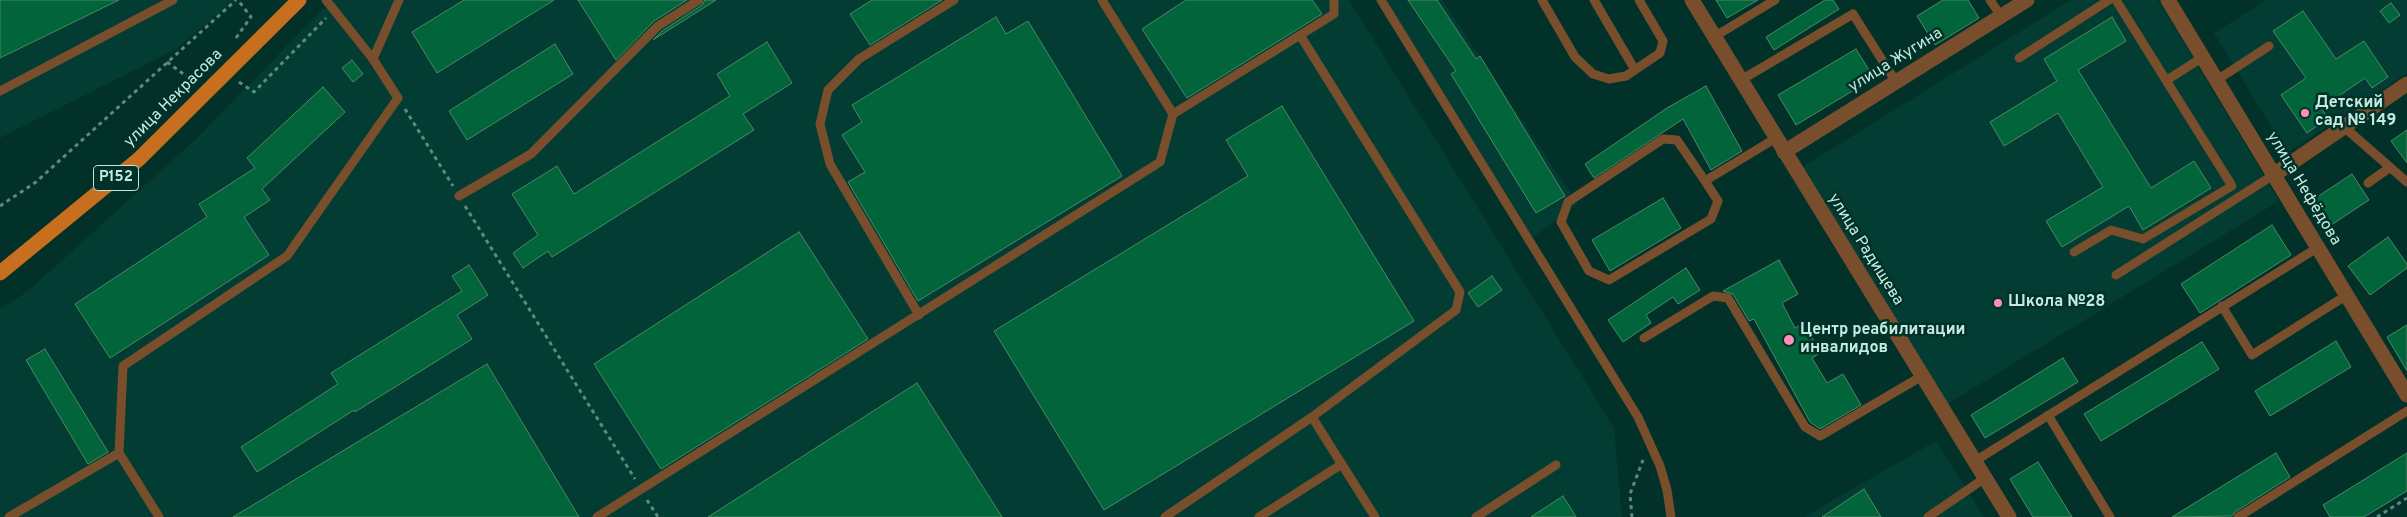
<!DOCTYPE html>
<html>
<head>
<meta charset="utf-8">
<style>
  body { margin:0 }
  canvas { display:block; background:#013128 }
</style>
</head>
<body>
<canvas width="2407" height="517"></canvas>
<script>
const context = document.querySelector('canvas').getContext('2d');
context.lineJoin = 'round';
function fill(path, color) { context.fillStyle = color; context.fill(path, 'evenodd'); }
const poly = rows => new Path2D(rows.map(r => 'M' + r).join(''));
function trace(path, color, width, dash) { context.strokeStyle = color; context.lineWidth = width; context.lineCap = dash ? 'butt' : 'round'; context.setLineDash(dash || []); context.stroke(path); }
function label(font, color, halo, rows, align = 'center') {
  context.font = font + ' Overpass,sans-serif'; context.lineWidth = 5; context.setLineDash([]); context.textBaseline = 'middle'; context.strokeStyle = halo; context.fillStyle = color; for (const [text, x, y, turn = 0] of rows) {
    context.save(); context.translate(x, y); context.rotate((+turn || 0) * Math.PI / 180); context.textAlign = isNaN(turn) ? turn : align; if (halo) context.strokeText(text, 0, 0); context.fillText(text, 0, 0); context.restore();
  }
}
fill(poly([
  [0,0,235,0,176,49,0,138],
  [332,0,1349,0,1614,428,1622,517,0,517,0,309,28,291,196,139],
  [1384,0,1442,0,1578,204,1533,237],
  [2071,0,2158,0,2279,201,1946,405,1801,168],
  [2266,0,2407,0,2407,73,2287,153,2214,33],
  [1936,441,1984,517,1804,517]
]), '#033c32');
const building = poly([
  [0,0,119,0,0,58,0,0],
  [464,0,554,0,437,73,412,32,464,0],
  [578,0,687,0,654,21,616,60,578,0],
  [705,0,716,0,653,40,662,31,702,5,705,0],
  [872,0,942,0,870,45,850,14,872,0],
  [1186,0,1312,0,1322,14,1187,98,1142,29,1186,0],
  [1408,0,1437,0,1476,59,1480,56,1565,196,1536,213,1451,74,1456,71,1408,0],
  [1716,0,1758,0,1727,18,1716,0],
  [1825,0,1833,0,1839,9,1774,50,1766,37,1825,0],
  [1943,0,1968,0,1979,18,1935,45,1917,16,1943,0],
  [2391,3,2400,15,2389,23,2380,11,2391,3],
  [2303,11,2336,59,2364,41,2388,77,2372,88,2365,78,2321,108,2328,118,2307,133,2281,95,2306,78,2273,31,2303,11],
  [996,17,1006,34,1028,21,1122,176,918,301,848,182,865,172,842,135,862,122,852,105,996,17],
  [2112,17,2126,41,2078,70,2151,188,2194,161,2211,188,2143,230,2129,206,2062,247,2046,221,2103,187,2058,113,2004,146,1990,122,2057,81,2044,59,2112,17],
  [767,42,792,83,743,114,754,130,552,257,548,251,523,268,513,253,538,235,512,194,557,166,574,194,730,96,717,74,767,42],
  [555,44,573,74,467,140,449,111,555,44],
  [1856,49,1874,78,1796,125,1778,95,1856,49],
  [352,60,363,74,353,82,342,68,352,60],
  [1706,86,1742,151,1711,170,1683,119,1594,178,1585,164,1667,108,1706,86],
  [323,87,345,112,262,189,270,200,244,217,269,255,110,358,75,304,207,217,199,204,255,168,247,158,323,87],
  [1282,106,1414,321,1104,510,994,331,1248,176,1226,140,1282,106],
  [2407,130,2407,163,2391,141,2407,130],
  [2352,174,2369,200,2325,229,2308,203,2352,174],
  [1663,198,1681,228,1610,271,1592,240,1663,198],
  [2272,225,2291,255,2200,313,2181,284,2272,225],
  [799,232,868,339,661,469,594,364,799,232],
  [2388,237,2407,264,2407,268,2370,295,2348,266,2388,237],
  [1779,260,1798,294,1782,303,1795,328,1804,323,1820,353,1812,358,1827,383,1843,374,1861,405,1820,429,1810,422,1754,319,1749,321,1733,294,1723,291,1779,260],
  [469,265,488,295,457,315,472,339,355,412,354,410,257,472,241,447,338,384,331,373,462,291,452,276,469,265],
  [1686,268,1700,290,1678,304,1673,297,1646,315,1651,323,1623,342,1608,320,1686,268],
  [1492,276,1502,290,1478,307,1468,293,1492,276],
  [2407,325,2407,371,2387,337,2407,325],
  [2336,341,2351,367,2270,416,2255,391,2336,341],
  [2202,342,2219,369,2101,441,2084,414,2202,342],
  [45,349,108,452,88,464,26,360,45,349],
  [2063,358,2078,382,1985,438,1971,415,2063,358],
  [487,364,579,517,233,517,487,364],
  [917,383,1002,517,708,517,917,383],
  [2276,453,2290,477,2235,512,2232,516,2172,517,2276,453],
  [2407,453,2407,491,2364,517,2330,517,2323,505,2407,453],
  [2038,462,2072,517,2033,517,2010,479,2038,462],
  [1864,489,1881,517,1822,517,1864,489],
  [1563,496,1576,517,1531,517,1563,496]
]);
fill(building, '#01643a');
trace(building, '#4b8964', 1);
trace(poly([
  [236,38,251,17,238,0],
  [167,62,193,81,195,80],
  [239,82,254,92,326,18],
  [405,109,453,186],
  [0,206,36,182,236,0],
  [465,206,635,479],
  [647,500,658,517],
  [1632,517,1630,494,1643,460],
  [2377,517,2407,498]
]), '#5d897f', 3, [4, 4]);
trace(poly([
  [1102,0,1173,114],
  [1381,0,1638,417,1660,466,1667,490,1671,517],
  [1542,0,1575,57,1593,74,1609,79,1626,76,1660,53,1663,41,1639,0],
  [1594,0,1635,70],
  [1990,0,2001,16],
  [1714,37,1775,0],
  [2019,58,2109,0],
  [373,59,399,0],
  [1741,80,1853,14,1896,82],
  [2167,80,2203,57],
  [2217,80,2269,46],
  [0,91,173,0],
  [2344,127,2407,182],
  [1705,181,1718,201,1711,219,1609,280,1589,271,1561,222,1568,202,1663,139,1677,140,1705,181,1776,138],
  [2368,183,2389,168],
  [459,196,531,154,658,26,699,0],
  [2074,252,2111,230,2143,239,2232,186,2116,0],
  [2116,275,2275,174],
  [2222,306,2252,355,2347,295],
  [919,315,830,164,820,124,828,90,859,59,954,0],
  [1644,338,1713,296,1728,298,1805,427,1820,436,1922,376],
  [2048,415,2110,517],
  [1312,417,1375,517],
  [119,453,123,366,287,256,398,98,373,59,326,0],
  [1975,461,2317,248],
  [9,517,119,453,159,517],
  [597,517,1160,162,1173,114,1334,14,1334,0],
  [1165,517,1312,417,1456,310,1460,292,1300,35],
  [1259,517,1342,464],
  [1476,517,1556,465],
  [1928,517,1985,478],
  [2238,517,2407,411]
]), '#794e2d', 9);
trace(poly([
  [2168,0,2407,395],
  [1784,152,2027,0],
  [2275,174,2407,84]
]), '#794e2d', 15);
trace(poly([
  [1692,0,2009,517]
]), '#794e2d', 15);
trace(poly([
  [0,273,139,159,299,0]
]), '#c76e1f', 15);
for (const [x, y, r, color] of [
  [2305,113,5,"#ff8eb9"],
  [1998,303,5,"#ff8eb9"],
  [1789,340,6,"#ff8eb9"]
]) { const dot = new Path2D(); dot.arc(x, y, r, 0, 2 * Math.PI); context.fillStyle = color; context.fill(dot); trace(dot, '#013128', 2); }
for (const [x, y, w] of [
  [116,178,45]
]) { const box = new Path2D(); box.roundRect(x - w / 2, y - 12.5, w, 25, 4); context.fillStyle = '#013128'; context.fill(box); trace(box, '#c4ebe0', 1); }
label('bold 15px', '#c4ebe0', null, [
  ["Р152",116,178]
]);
label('16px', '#c4ebe0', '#013128', [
  ["улица Жугина",1896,61,-32],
  ["улица Некрасова",174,99,-45],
  ["улица Нефёдова",2303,189,59],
  ["улица Радищева",1865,250,58]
]);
label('bold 16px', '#c4ebe0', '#013128', [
  ["Детский",2315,104],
  ["сад № 149",2315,122],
  ["Школа №28",2008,303],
  ["Центр реабилитации",1800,331],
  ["инвалидов",1800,349]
], 'left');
</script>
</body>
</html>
